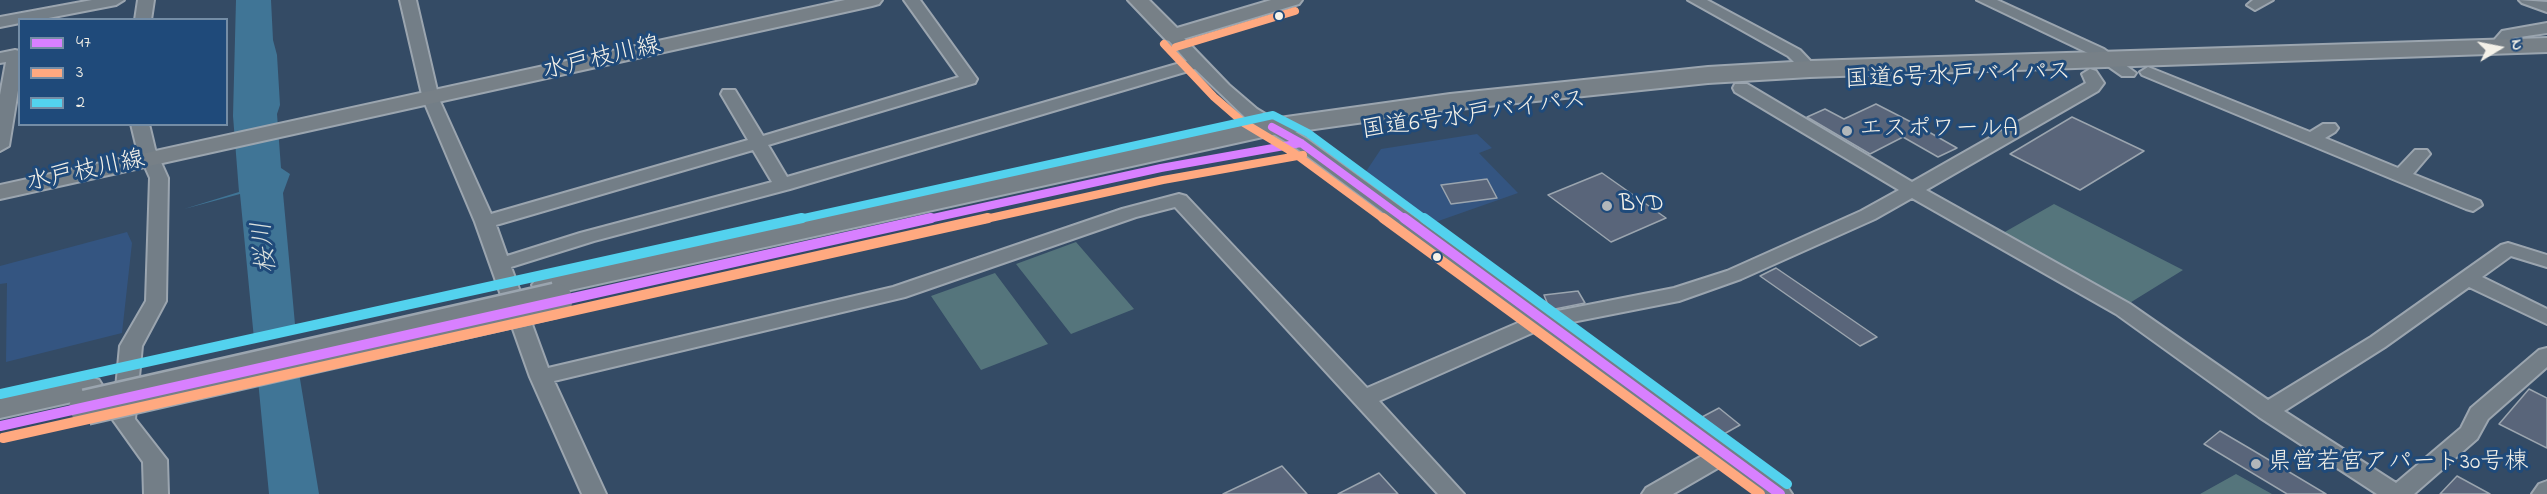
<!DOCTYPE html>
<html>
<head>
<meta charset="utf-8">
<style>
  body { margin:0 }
  #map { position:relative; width:2547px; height:494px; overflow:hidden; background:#344b65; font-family:"Indie Flower",sans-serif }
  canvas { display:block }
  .legend { position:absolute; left:18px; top:18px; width:210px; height:108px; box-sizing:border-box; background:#1f4a7a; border:2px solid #748da6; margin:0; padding:8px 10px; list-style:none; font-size:18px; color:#f4f1e8 }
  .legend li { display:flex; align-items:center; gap:12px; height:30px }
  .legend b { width:30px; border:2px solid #748da6 }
  .north { position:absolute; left:2469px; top:18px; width:60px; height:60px; -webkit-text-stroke:4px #1f4a7a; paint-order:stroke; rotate:80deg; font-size:16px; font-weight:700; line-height:24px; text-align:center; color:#f4f1e8 }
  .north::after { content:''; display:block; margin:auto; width:21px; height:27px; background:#f4f1e8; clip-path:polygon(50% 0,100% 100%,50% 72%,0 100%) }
</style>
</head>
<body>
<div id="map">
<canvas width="2547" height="494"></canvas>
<ul class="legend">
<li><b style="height:8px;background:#d880ff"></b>47</li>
<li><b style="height:8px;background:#ffa980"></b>3</li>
<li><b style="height:8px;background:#53d2ee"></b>2</li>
</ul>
<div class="north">N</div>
</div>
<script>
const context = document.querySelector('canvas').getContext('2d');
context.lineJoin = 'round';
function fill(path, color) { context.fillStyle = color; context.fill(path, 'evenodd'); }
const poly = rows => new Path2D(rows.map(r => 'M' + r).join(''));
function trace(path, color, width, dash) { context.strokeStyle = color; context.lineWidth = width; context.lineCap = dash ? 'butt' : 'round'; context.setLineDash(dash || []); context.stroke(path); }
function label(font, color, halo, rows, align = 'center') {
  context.font = font + ' "Indie Flower","Klee One",sans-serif'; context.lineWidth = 6; context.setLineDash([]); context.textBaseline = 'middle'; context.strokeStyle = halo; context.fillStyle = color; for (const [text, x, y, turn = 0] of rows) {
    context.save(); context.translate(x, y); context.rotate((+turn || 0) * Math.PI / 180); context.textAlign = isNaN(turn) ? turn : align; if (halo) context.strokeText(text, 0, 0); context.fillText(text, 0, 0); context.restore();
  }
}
fill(poly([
  [1477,134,1492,148,1479,153,1518,193,1427,225,1363,176,1381,149],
  [127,232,132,243,122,333,6,362,7,283,0,284,0,266]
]), '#345581');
fill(poly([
  [2054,204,2183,270,2128,304,2003,233],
  [1076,242,1134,309,1071,334,1016,264],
  [995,273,1048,344,981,370,931,296],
  [2236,474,2272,494,2200,494]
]), '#55757c');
fill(poly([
  [236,0,271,0,273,40,277,55,280,105,277,114,281,168,290,174,283,193,300,379,319,494,269,494,240,194,184,209,239,192,233,116]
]), '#407596');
fill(poly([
  [298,327,302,372,255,383,251,338]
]), '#344b65');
const building = poly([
  [1876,104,1913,123,1957,148,1938,157,1903,137,1870,154,1807,117,1825,109,1844,119,1876,104],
  [2072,117,2144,151,2080,190,2010,154,2072,117],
  [1602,173,1666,218,1611,242,1548,195,1602,173],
  [1487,179,1497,198,1451,204,1441,185,1487,179],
  [1776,268,1848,317,1877,337,1860,346,1760,276,1776,268],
  [1578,291,1585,303,1550,310,1544,295,1578,291],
  [2529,389,2547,398,2547,448,2499,424,2529,389],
  [1719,408,1740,425,1724,434,1702,417,1719,408],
  [2220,431,2249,448,2326,494,2287,494,2204,444,2220,431],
  [1282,466,1307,494,1223,494,1282,466],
  [1379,473,1398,494,1338,494,1379,473],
  [2457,476,2490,494,2440,494,2457,476]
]);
fill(building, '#59657a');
trace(building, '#9ba5af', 1.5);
const minor = poly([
  [92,0,124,0,116,5,38,20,20,20,20,23,0,27,0,17,92,0],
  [138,0,154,0,151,20,135,20,138,0],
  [400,0,416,0,439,99,491,214,748,140,721,94,723,90,735,90,763,136,959,77,904,0,920,0,977,79,975,83,768,145,787,177,1187,61,1165,36,1173,31,1179,33,1229,85,1257,109,1307,139,1547,313,1674,288,1727,271,1861,211,1899,190,1735,92,1733,88,1735,84,1747,84,1912,182,2086,83,2082,74,2090,69,2096,71,2104,83,2098,91,1926,190,2130,304,2268,400,2371,337,2501,245,2508,243,2547,255,2547,267,2511,256,2482,277,2547,309,2547,324,2469,287,2385,347,2284,411,2396,483,2461,428,2471,408,2539,350,2547,348,2547,367,2488,419,2477,439,2414,494,2377,494,2259,417,2116,314,1912,198,1875,219,1741,279,1679,301,1562,324,1788,488,1792,494,1763,494,1723,465,1673,494,1642,494,1646,488,1707,453,1541,329,1379,401,1464,494,1438,494,1175,207,1136,217,905,297,554,381,606,494,582,494,530,377,475,222,423,99,400,0],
  [1195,69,1245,117,1295,147,1527,319,1367,388,1186,196,1179,194,1122,209,893,287,548,368,511,267,594,241,790,189,1195,69],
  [753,150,772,182,580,233,507,256,496,225,753,150],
  [1688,0,1707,0,1800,50,1818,69,1810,74,1804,72,1788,56,1688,0],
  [1977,0,1997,0,2104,49,2136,73,2134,76,2122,76,2092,55,1977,0],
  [2253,0,2273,0,2255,10,2247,5,2253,0],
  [2519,0,2547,2,2547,12,2522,3,2519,0],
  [2547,23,2547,33,2513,38,2503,49,2497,51,2489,46,2502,31,2547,23],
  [15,50,20,51,20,78,9,146,0,151,0,95,6,62,0,63,0,53,15,50],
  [2148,67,2310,132,2323,124,2335,124,2338,128,2335,132,2325,138,2398,168,2415,150,2427,150,2430,154,2413,174,2480,201,2482,205,2473,211,2466,209,2395,180,2142,75,2140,72,2148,67],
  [131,124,149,124,155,149,168,178,166,301,142,346,135,419,167,460,168,494,144,494,143,462,113,420,120,346,146,301,150,178,137,149,131,124],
  [2547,481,2547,494,2532,494,2539,484,2547,481]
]);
const major = poly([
  [845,0,882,0,879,4,872,6,0,199,0,185,845,0],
  [1128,0,1149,0,1177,28,1271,0,1302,0,1299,4,1173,42,1166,40,1128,0]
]);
const highway = poly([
  [2547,38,2547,52,1810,77,1708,83,1450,110,1272,135,548,295,537,292,532,285,537,278,548,275,1272,119,1450,94,1708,67,1810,61,2547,38],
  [87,376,99,380,104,388,99,396,0,418,0,394,87,376]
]);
trace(minor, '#9ba5af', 4);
trace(major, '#9ba5af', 4);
trace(highway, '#9ba5af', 4);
fill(minor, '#737e87');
fill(major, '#778087');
fill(highway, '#778087');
const highwayBridge = poly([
  [86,407,556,300]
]);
trace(highwayBridge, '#9ba5af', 38, []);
trace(highwayBridge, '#778087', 33);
trace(poly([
  [1272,127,1301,143,1406,220],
  [924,220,1161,168,1301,143]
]), '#d880ff', 8);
trace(poly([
  [1404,218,1780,494],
  [0,426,931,218]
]), '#d880ff', 10);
trace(poly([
  [1164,44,1214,97,1244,123,1294,153,1385,220],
  [1176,47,1295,11],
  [981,220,1163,180,1303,155]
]), '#ffa980', 8);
trace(poly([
  [1383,218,1760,494],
  [3,438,988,218]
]), '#ffa980', 10);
trace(poly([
  [795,220,1273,115,1308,133,1426,220]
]), '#53d2ee', 8);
trace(poly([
  [1424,218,1787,484],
  [0,394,802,218]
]), '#53d2ee', 10);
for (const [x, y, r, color] of [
  [1279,16,5,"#f4f1e8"],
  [1847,131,6,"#b1b7ba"],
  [1607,206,6,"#b1b7ba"],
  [1437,257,5,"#f4f1e8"],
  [2256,464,6,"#b1b7ba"]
]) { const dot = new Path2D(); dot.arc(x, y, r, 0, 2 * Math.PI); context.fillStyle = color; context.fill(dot); trace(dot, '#1f4a7a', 2); }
label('24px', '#f4f1e8', '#1f4a7a', [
  ["水戸枝川線",602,60,-13],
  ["国道6号水戸バイパス",1958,78,-2],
  ["国道6号水戸バイパス",1474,117,-8],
  ["水戸枝川線",86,173,-12]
]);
label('24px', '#f4f1e8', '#1f4a7a', [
  ["エスポワールA",1859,131],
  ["BYD",1619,206],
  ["県営若宮アパート30号棟",2268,464]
], 'left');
label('italic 26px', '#d9dfdc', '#1f4a7a', [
  ["桜川",267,247,-96]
]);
</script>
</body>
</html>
